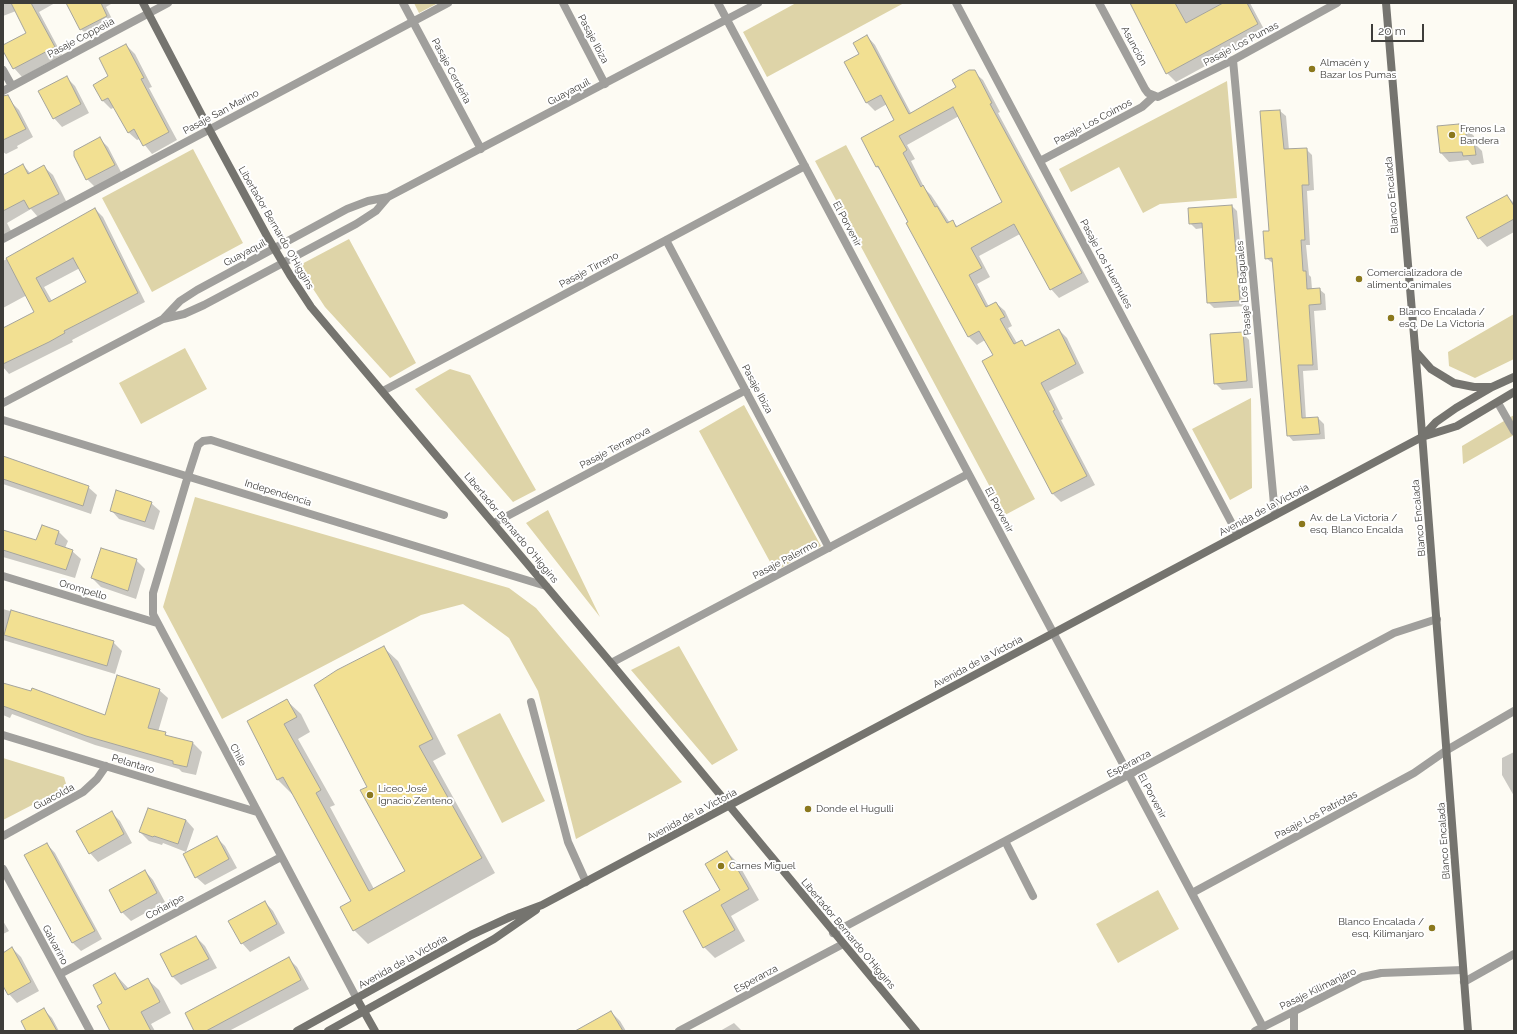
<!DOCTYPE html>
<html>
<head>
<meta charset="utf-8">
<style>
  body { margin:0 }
  #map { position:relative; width:1517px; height:1034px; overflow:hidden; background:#fdfbf3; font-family:Raleway,sans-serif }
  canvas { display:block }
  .frame { position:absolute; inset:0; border:4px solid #3e3d3a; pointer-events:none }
  .scale { position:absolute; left:1371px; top:24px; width:53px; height:18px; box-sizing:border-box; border:2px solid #3e3d3a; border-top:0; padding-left:5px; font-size:12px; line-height:14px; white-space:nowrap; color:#3e3d3a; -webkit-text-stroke:3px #fff; paint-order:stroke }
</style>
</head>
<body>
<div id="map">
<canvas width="1517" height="1034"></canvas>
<div class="frame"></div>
<div class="scale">20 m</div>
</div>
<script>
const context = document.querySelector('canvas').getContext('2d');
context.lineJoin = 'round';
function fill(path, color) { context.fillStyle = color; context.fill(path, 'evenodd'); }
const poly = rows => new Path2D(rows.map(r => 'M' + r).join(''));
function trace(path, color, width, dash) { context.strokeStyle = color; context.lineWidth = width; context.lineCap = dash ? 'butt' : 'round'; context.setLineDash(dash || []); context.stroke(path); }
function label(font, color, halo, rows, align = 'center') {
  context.font = font + ' Raleway,sans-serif'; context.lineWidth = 4; context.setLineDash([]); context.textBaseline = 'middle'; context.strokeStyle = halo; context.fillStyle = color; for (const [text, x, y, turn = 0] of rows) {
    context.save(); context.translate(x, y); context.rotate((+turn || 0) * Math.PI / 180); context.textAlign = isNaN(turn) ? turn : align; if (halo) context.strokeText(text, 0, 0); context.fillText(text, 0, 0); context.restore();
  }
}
fill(poly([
  [414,3,438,3,419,13],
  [796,3,904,3,767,77,743,32],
  [1227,81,1237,198,1160,204,1143,213,1119,167,1071,192,1059,169],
  [846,145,1035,499,1005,515,815,161],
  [193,149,243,243,152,292,102,198],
  [349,239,416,363,390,378,325,307,298,266],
  [1514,314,1514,359,1475,378,1449,366,1448,352],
  [185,348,207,389,141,424,119,383],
  [450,369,470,375,536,490,513,502,415,389],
  [1251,398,1252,488,1230,500,1192,429],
  [744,405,821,546,775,571,699,431],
  [1514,415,1514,435,1463,464,1462,446],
  [195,497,509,588,536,608,682,782,576,839,538,691,509,638,463,604,421,615,222,719,163,607],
  [548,510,600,617,526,523],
  [679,646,738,750,712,765,631,670],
  [500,713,545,801,502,823,457,735],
  [3,758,64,777,67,787,3,820],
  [1158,890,1179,929,1118,963,1096,924]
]), '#ded4a8');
fill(poly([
  [3,3,55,3,39,12,62,55,22,77,14,68,3,47,28,34,16,11,3,16],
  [67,3,110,3,111,4,106,7,115,25,90,38,81,29],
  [1131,3,1250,3,1266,33,1176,82,1167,73],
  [867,36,875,45,911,113,957,88,974,72,983,80,1000,112,998,113,1089,282,1059,298,1051,289,1020,234,979,256,990,277,977,284,989,307,996,303,1005,311,1012,326,1008,328,1017,343,1021,341,1026,346,1059,330,1067,338,1084,373,1049,391,1063,419,1061,420,1095,485,1061,502,1053,494,983,362,994,356,985,340,977,345,968,336,881,171,877,167,862,138,896,120,887,104,875,111,867,103,845,63,860,55],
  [959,116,1003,202,958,227,952,221,950,223,931,195,925,189,911,161,915,159,907,145],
  [126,45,135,54,152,87,149,88,177,140,152,154,140,139,137,140,128,132,115,107,111,109,103,101,110,76],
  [66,77,75,86,89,113,62,127,54,118],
  [11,102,19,110,33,137,17,146,18,148,6,154,3,152,3,106],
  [1280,111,1286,116,1289,150,1306,149,1312,155,1314,190,1307,191,1310,245,1306,245,1309,275,1311,277,1312,289,1319,289,1325,294,1326,310,1314,311,1318,370,1303,371,1306,419,1318,418,1324,424,1325,439,1293,441,1288,435,1274,264,1266,258,1270,232],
  [1459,125,1462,128,1465,128,1474,136,1474,143,1482,151,1484,163,1472,165,1468,160,1449,162,1441,153,1438,127],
  [99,138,108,147,122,174,96,188,87,179],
  [23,165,31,174,44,167,53,175,67,203,38,217,31,209,7,223,11,231,3,236,3,177],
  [1507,196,1514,203,1514,232,1487,247,1479,238],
  [1232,206,1237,211,1246,306,1214,308,1208,302,1203,228,1196,229,1190,223],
  [95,209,103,217,145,302,72,340,73,342,9,374,3,367,3,330,36,312,27,295,3,308,3,261,58,231,57,229],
  [80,268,87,282,52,301,44,287],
  [1243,333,1249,340,1253,388,1222,390,1215,383],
  [3,458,88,487,97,495,91,514,3,484],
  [151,503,160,511,154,530,119,519,111,510],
  [42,526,59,532,68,541,65,548,72,551,81,559,75,578,3,557,3,530,37,541],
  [136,560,145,569,136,599,101,587,92,578],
  [3,609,113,642,122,651,115,674,3,640],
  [383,647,398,661,446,754,433,761,495,873,368,944,354,930,352,901,293,793,292,794,278,780,248,722,286,700,301,714,310,732,298,739,335,805,330,807,374,889,406,871],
  [3,684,106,717,159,690,168,698,158,732,165,733,168,737,193,743,202,752,196,775,182,772,179,769,95,745,12,714,10,718,3,715],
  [1514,752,1514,796,1502,775,1502,758],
  [148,809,186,820,194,829,186,852,163,843,162,845,149,841,140,832],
  [112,813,120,821,132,843,98,862,90,853],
  [216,837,225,846,237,868,205,885,196,877],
  [47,844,55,853,102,939,81,951,73,943],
  [727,852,738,863,759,900,731,916,745,941,715,958,704,947,721,890],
  [145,871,153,880,165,902,131,921,122,912,110,891],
  [265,902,273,911,285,933,250,952,242,943],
  [3,921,9,931,3,934],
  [196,937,205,946,217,968,181,985,173,977,161,955],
  [12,948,21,957,39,991,17,1003,9,994,3,983,3,954],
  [288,958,297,967,309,989,229,1031,195,1031],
  [115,974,129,989,147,979,159,990,171,1013,151,1024,155,1031,112,1031,104,1003],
  [44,1010,52,1018,59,1031,28,1031],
  [611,1012,620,1021,626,1031,584,1031],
  [734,1023,742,1031,720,1031]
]), '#0003');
const building = poly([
  [11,3,31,3,55,47,13,69,3,51,3,45,26,33,11,3],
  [66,3,101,3,107,16,80,30,66,3],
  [1130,3,1175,3,1186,23,1223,3,1247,3,1258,24,1166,74,1130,3],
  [867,35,909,114,956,87,952,80,969,70,975,70,992,103,990,104,1082,273,1050,290,1014,224,971,248,982,268,969,275,986,307,996,302,1005,317,1000,319,1014,344,1022,340,1025,346,1059,329,1076,364,1041,383,1055,410,1053,411,1087,476,1052,494,982,361,993,355,979,331,968,337,906,223,908,222,878,166,876,167,861,138,894,120,881,95,866,103,844,62,859,54,853,43,867,35],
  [953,107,1002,202,956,227,953,220,947,223,937,206,935,207,923,185,921,187,903,153,907,150,899,136,953,107],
  [126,44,144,78,141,79,169,132,143,146,134,129,128,133,108,98,102,101,93,85,108,76,99,58,126,44],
  [67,76,81,104,53,119,38,91,67,76],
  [8,95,26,129,3,140,3,96,8,95],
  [1280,110,1284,149,1307,148,1309,185,1302,185,1305,240,1301,240,1303,271,1306,271,1307,289,1320,288,1321,304,1309,305,1313,365,1298,365,1302,418,1318,417,1320,434,1287,436,1272,258,1265,259,1263,231,1269,231,1260,111,1280,110],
  [1459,124,1460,127,1465,127,1467,142,1474,142,1476,155,1463,156,1462,152,1440,153,1437,126,1459,124],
  [100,137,115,165,86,180,74,156,74,151,100,137],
  [23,164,28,174,44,165,59,194,29,209,24,200,3,211,3,175,23,164],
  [1507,195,1514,206,1514,219,1478,239,1466,217,1507,195],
  [1232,205,1240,301,1207,303,1202,223,1189,224,1188,208,1232,205],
  [95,208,138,293,64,331,65,333,49,342,3,364,3,328,34,312,6,258,95,208],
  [73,258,86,282,49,302,36,278,73,258],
  [1243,332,1247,381,1214,384,1210,334,1243,332],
  [3,456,89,486,83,506,3,479,3,456],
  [116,490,152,502,145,522,110,511,116,490],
  [42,525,59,531,55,544,73,550,66,570,3,550,3,530,36,540,42,525],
  [101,548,137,559,128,591,91,578,101,548],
  [11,610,114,641,107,666,4,635,11,610],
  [384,646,433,739,419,746,482,858,353,931,340,907,351,901,283,777,277,780,247,721,287,699,297,717,284,724,321,790,316,793,369,891,405,871,360,790,367,787,314,685,337,670,384,646],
  [117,675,160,689,148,728,166,732,165,735,193,742,187,767,173,764,173,761,86,736,3,706,3,683,31,691,32,688,105,715,117,675],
  [148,808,186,820,178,844,154,836,153,837,139,832,148,808],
  [112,811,124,834,89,854,76,831,112,811],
  [217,836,229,859,195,878,183,854,217,836],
  [47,843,95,931,72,943,24,855,47,843],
  [727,851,749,889,721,905,735,930,703,948,683,911,720,890,705,864,727,851],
  [145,870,157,893,121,913,109,890,145,870],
  [265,901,277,924,241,944,228,921,265,901],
  [196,936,209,959,172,977,160,954,196,936],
  [12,947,31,982,8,995,3,986,3,953,12,947],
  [289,957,301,980,206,1031,194,1031,185,1013,289,957],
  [115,973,125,990,148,978,160,1002,141,1012,151,1031,110,1031,97,1006,102,1003,93,985,115,973],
  [44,1008,57,1031,26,1031,21,1021,44,1008],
  [611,1011,623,1031,575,1031,611,1011]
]);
fill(building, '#f2e092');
trace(building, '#a5a49c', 1);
trace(poly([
  [188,476,198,445,203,441,211,440,444,515]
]), '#a09f9c', 8);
trace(poly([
  [403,3,481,149],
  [563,3,605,84],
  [718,3,1263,1027],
  [956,3,1238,535],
  [1099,3,1145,89,1148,93,1158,97,1233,60,1337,3],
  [1233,60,1275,515],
  [3,70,12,86],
  [3,91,168,3],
  [1040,161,1142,107,1153,97],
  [3,239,448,3],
  [666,240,829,548],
  [163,319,180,301,197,290,347,209,368,201,388,197,758,3],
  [383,391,805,166],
  [3,403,163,319,184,314,204,305,356,224,376,211,388,197],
  [1498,403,1514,431],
  [3,420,546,586],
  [188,476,153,593,153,614,357,999],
  [494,523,746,390],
  [3,576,157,623],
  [611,663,968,474],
  [531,702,568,842,586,882],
  [3,735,257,812],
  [3,836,83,792,97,779,106,766],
  [1005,841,1033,896],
  [3,869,90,1031],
  [1192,893,1414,773,1447,750,1514,711],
  [833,933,1394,633,1437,619],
  [60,974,281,857],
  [1464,982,1514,954],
  [679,1031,843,944],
  [1255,1031,1362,977,1381,973,1463,970],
  [1294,1031,1294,1011]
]), '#a09f9c', 8);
trace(poly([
  [143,3,209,129,267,236,290,275,311,307,611,663,916,1031],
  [1386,3,1419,395,1468,1031],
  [1416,352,1431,369,1454,383,1474,387,1491,387],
  [1422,437,1436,422,1456,408,1492,387,1514,377],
  [357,999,375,1031],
  [297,1031,471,935,510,917,542,905,1422,437,1457,426,1514,392],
  [328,1031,494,939,536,910]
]), '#75746f', 8);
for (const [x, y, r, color] of [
  [1312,69,4,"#8b781d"],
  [1452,135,4,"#8b781d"],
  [1359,279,4,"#8b781d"],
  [1391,318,4,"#8b781d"],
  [1302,524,4,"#8b781d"],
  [370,795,4,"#8b781d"],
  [808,809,4,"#8b781d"],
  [721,866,4,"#8b781d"],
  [1432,928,4,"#8b781d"]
]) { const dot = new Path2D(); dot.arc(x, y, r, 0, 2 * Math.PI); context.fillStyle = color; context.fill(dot); trace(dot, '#fff', 1.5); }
label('10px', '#3e3d3a', '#fff', [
  ["Pasaje Coppelia",81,38,-28],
  ["Pasaje Ibiza",593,39,62],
  ["Pasaje Los Pumas",1241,44,-28],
  ["Asunción",1134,46,62],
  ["Pasaje Cerdeña",451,71,62],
  ["Guayaquil",569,92,-28],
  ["Pasaje San Marino",221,112,-28],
  ["Pasaje Los Coimos",1093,122,-28],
  ["Blanco Encalada",1392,195,-95],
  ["El Porvenir",847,224,62],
  ["Libertador Bernardo O'Higgins",276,228,60],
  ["Guayaquil",245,253,-28],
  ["Pasaje Los Huemules",1106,264,62],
  ["Pasaje Tirreno",589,270,-28],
  ["Pasaje Los Baguales",1244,288,-95],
  ["Pasaje Ibiza",757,389,62],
  ["Pasaje Terranova",615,448,-28],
  ["Independencia",278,493,17],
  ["El Porvenir",999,510,62],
  ["Avenida de la Victoria",1264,510,-28],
  ["Blanco Encalada",1419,518,-95],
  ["Libertador Bernardo O'Higgins",511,528,50],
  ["Pasaje Palermo",785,560,-28],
  ["Orompello",83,590,17],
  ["Avenida de la Victoria",978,662,-28],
  ["Chile",238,755,62],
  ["Pelantaro",133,764,17],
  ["Esperanza",1129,764,-28],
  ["El Porvenir",1152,796,62],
  ["Guacolda",54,797,-28],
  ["Avenida de la Victoria",692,815,-28],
  ["Pasaje Los Patriotas",1316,815,-28],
  ["Blanco Encalada",1444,841,-94],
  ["Coñaripe",165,907,-28],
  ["Libertador Bernardo O'Higgins",848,934,50],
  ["Galvarino",55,945,62],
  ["Avenida de la Victoria",403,962,-29],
  ["Esperanza",756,979,-28],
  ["Pasaje Kilimanjaro",1318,989,-26]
]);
label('10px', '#3e3d3a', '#fff', [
  ["Almacén y",1320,63],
  ["Bazar los Pumas",1320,75],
  ["Frenos La",1460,129],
  ["Bandera",1460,141],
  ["Comercializadora de",1367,273],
  ["alimento animales",1367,285],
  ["Blanco Encalada /",1399,312],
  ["esq. De La Victoria",1399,324],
  ["Av. de La Victoria /",1310,518],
  ["esq. Blanco Encalda",1310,530],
  ["Liceo José",378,789],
  ["Ignacio Zenteno",378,801],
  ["Donde el Hugulli",816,809],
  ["Carnes Miguel",729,866],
  ["Blanco Encalada /",1424,922,"right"],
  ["esq. Kilimanjaro",1424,934,"right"]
], 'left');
</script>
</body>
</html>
